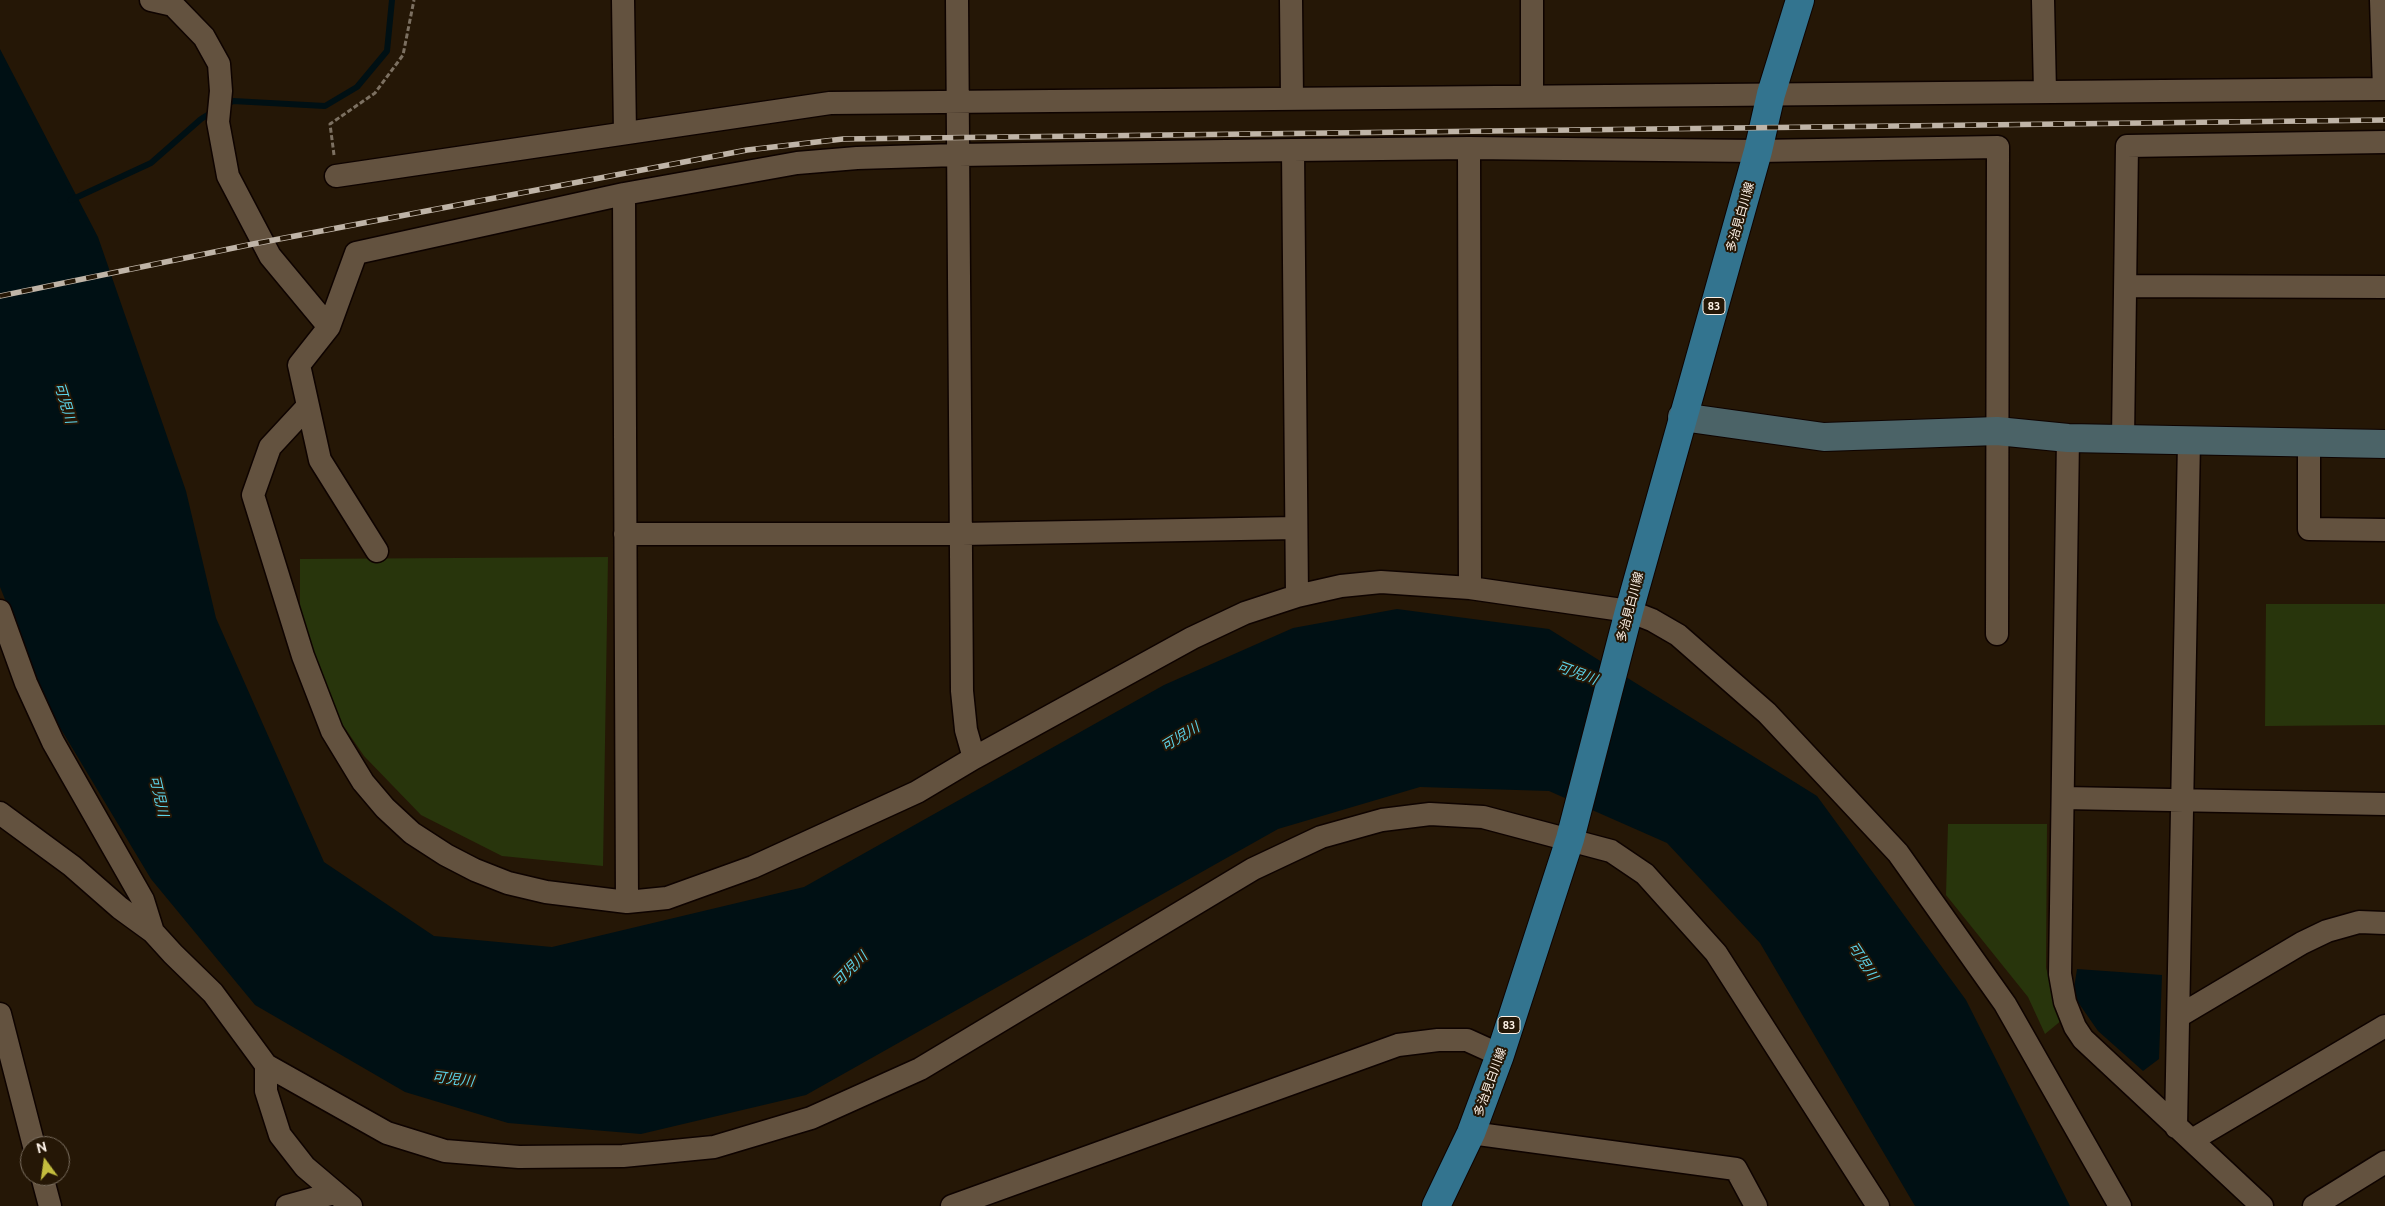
<!DOCTYPE html>
<html>
<head>
<meta charset="utf-8">
<style>
  body { margin:0 }
  #map { position:relative; width:2385px; height:1206px; overflow:hidden; background:#251706; font-family:Ubuntu,sans-serif }
  canvas { display:block }
  .north { position:absolute; left:20px; top:1136px; width:50px; height:50px; box-sizing:border-box; background:#251706; border:1px solid #7b6f60; border-radius:50%; rotate:346deg; font-size:14px; font-weight:700; line-height:20px; text-align:center; color:#fdf2e7 }
  .north::after { content:''; display:block; margin:auto; width:18px; height:22px; background:#c3bd3e; clip-path:polygon(50% 0,100% 100%,50% 72%,0 100%) }
</style>
</head>
<body>
<div id="map">
<canvas width="2385" height="1206"></canvas>
<div class="north">N</div>
</div>
<script>
const context = document.querySelector('canvas').getContext('2d');
context.lineJoin = 'round';
function fill(path, color) { context.fillStyle = color; context.fill(path, 'evenodd'); }
const poly = rows => new Path2D(rows.map(r => 'M' + r).join(''));
function trace(path, color, width, dash) { context.strokeStyle = color; context.lineWidth = width; context.lineCap = dash ? 'butt' : 'round'; context.setLineDash(dash || []); context.stroke(path); }
function label(font, color, halo, rows, align = 'center') {
  context.font = font + ' Ubuntu,"Noto Sans JP",sans-serif'; context.lineWidth = 4; context.setLineDash([]); context.textBaseline = 'middle'; context.strokeStyle = halo; context.fillStyle = color; for (const [text, x, y, turn = 0] of rows) {
    context.save(); context.translate(x, y); context.rotate((+turn || 0) * Math.PI / 180); context.textAlign = isNaN(turn) ? turn : align; if (halo) context.strokeText(text, 0, 0); context.fillText(text, 0, 0); context.restore();
  }
}
fill(poly([
  [608,557,603,866,502,856,421,815,364,756,332,709,300,623,300,559],
  [2266,604,2385,604,2385,725,2265,726],
  [1948,824,2047,824,2046,968,2062,1020,2045,1034,2028,997,1946,895]
]), '#28350c');
fill(poly([
  [0,49,98,237,186,491,216,618,324,862,434,936,552,947,804,887,1164,685,1293,628,1397,609,1549,629,1817,796,1966,1000,2070,1206,1915,1206,1760,943,1667,843,1549,791,1420,787,1278,829,806,1095,641,1134,508,1123,405,1092,255,1005,151,879,50,711,0,587],
  [2077,969,2162,975,2159,1059,2143,1071,2098,1031,2073,995]
]), '#001014');
trace(poly([
  [225,105,233,101,325,106,357,87,387,51,392,0],
  [71,200,151,163,201,119,214,111]
]), '#001014', 6);
const street = poly([
  [151,0,173,5,204,37,219,64,221,91,218,122,228,176,270,256,329,327,299,365,320,460,377,551],
  [623,0,625,133],
  [957,0,962,691,966,730,974,758],
  [1291,0,1292,97],
  [1532,0,1532,96],
  [2043,0,2045,92],
  [2381,0,2384,89],
  [1469,148,1470,588],
  [1293,150,1297,596],
  [336,176,830,103,2385,89],
  [624,194,627,902,667,898,753,867,917,792,974,758,1192,638,1245,613,1297,596,1341,586,1381,582,1470,588,1629,611,1652,620,1678,635,1767,713,1898,853,2005,1004,2120,1206],
  [2126,286,2385,287],
  [329,327,356,253,624,194,797,163,857,158,958,155,1293,150,1469,148,1758,151,1998,147,1997,634],
  [308,406,270,447,253,495,303,656,332,731,363,782,385,808,412,833,446,855,475,870,508,883,546,892,627,902],
  [2068,438,2060,974,2065,1002,2075,1027,2083,1039,2262,1206],
  [2123,439,2127,146,2385,142],
  [2309,441,2309,529,2385,530],
  [625,534,962,534,1296,528],
  [0,611,26,683,53,742,143,900,153,932],
  [2063,798,2385,804],
  [0,813,72,866,120,908,153,932,173,954,213,993,266,1065,266,1091,280,1135,305,1167,351,1206],
  [0,1014,34,1146],
  [2179,1016,2302,943,2327,931,2359,922,2385,923],
  [266,1065,387,1133,445,1151,519,1157,623,1156,714,1147,811,1118,920,1069,1253,869,1321,837,1382,820,1430,814,1483,817,1611,851,1645,874,1716,953,1878,1206],
  [2176,1127,2189,441],
  [1471,1133,1736,1169,1756,1206],
  [2192,1140,2385,1026],
  [42,1176,50,1206],
  [287,1206,334,1193],
  [952,1206,1398,1045,1438,1040,1467,1040,1500,1055],
  [2314,1206,2385,1162]
]);
const secondary = poly([
  [1682,417,1824,437,1997,431,2068,438,2385,444]
]);
const primary = poly([
  [1436,1206,1471,1133,1500,1055,1570,839,1629,611,1758,151,1771,94,1800,0]
]);
trace(street, '#0e0300', 25);
trace(secondary, '#0e0300', 30);
trace(primary, '#0e0300', 30);
trace(poly([
  [334,155,330,124,375,93,403,55,414,0]
]), '#7c7061', 3, [5, 2.5]);
trace(street, '#63523f', 22);
trace(secondary, '#4b6367', 28);
trace(primary, '#33748f', 28);
const rail = poly([
  [0,296,253,244,747,150,843,139,2385,120]
]);
trace(rail, '#bfb4a7', 5.5);
trace(rail, '#251706', 4, [11]);
for (const [x, y, w] of [
  [1714,306,22],
  [1509,1025,22]
]) { const box = new Path2D(); box.roundRect(x - w / 2, y - 8.5, w, 17, 4); context.fillStyle = '#251706'; context.fill(box); trace(box, '#fdf2e7', 1); }
label('bold 11px', '#fdf2e7', null, [
  ["83",1714,306],
  ["83",1509,1025]
]);
label('12px', '#fdf2e7', '#251706', [
  ["多治見白川線",1740,217,-74],
  ["多治見白川線",1630,607,-75],
  ["多治見白川線",1490,1082,-70]
]);
label('italic 14px', '#5cd3e9', '#251706', [
  ["可児川",65,403,73],
  ["可児川",1577,673,20],
  ["可児川",1180,737,-31],
  ["可児川",159,796,77],
  ["可児川",1863,961,57],
  ["可児川",850,969,-45],
  ["可児川",453,1079,7]
]);
</script>
</body>
</html>
